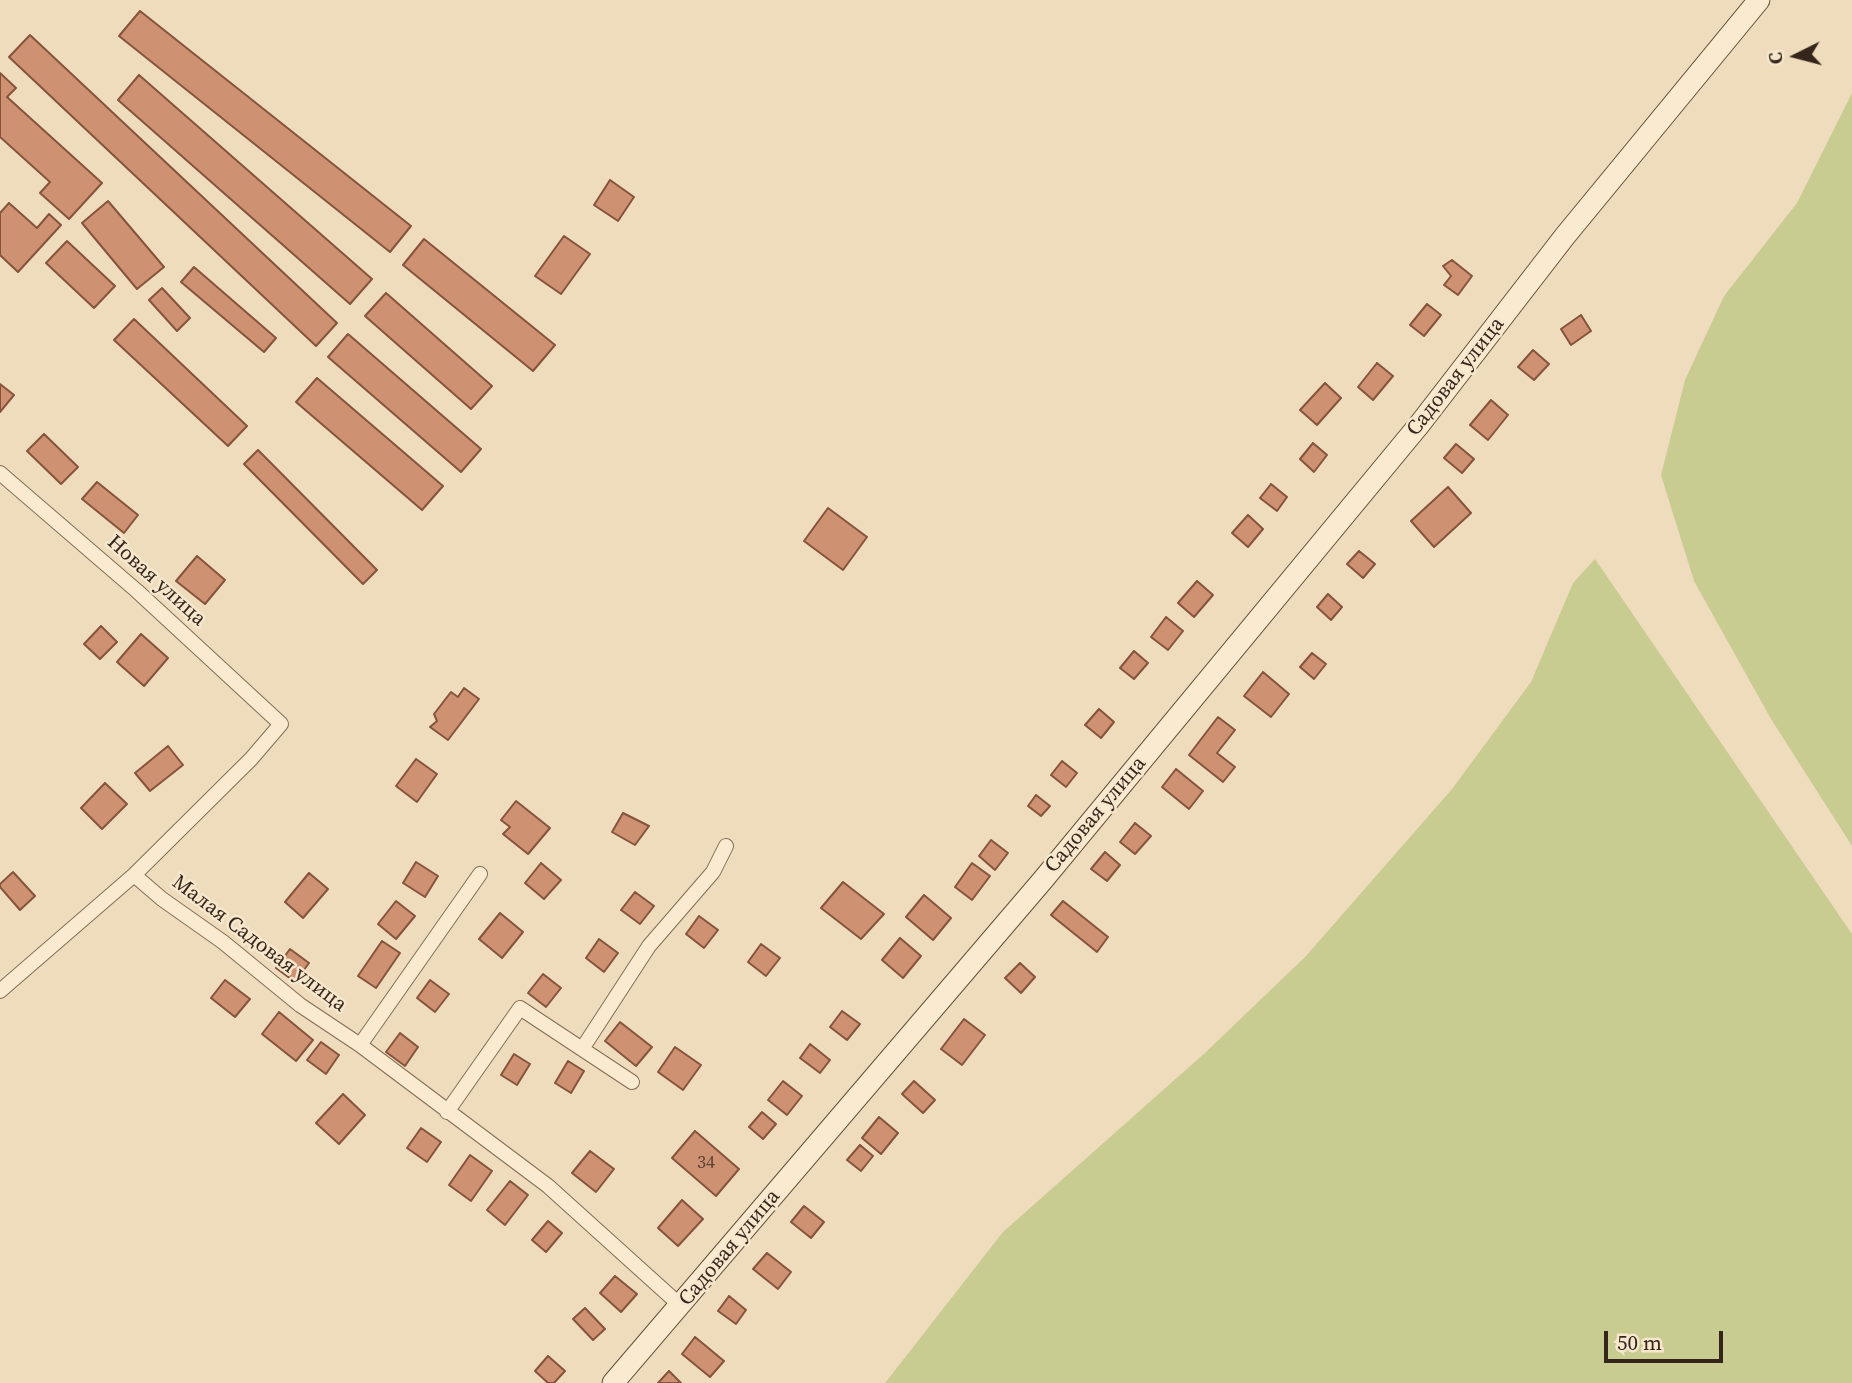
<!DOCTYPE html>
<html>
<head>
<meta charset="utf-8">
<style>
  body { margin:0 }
  #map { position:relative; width:1852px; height:1383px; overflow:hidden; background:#eedcbd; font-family:"Source Serif 4",serif }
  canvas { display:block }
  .north { position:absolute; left:1761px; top:21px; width:70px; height:70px; -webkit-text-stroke:5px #f6e7cd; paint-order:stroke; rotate:264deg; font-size:19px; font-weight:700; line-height:28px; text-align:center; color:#35261b }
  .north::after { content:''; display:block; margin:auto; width:24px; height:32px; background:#35261b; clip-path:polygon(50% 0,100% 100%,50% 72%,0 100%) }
  .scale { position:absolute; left:1604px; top:1331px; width:119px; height:32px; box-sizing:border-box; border:4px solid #35261b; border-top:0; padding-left:9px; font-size:21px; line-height:24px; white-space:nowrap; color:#35261b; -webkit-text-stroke:5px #f6e7cd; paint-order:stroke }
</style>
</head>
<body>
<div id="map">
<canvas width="1852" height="1383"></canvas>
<div class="north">С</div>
<div class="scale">50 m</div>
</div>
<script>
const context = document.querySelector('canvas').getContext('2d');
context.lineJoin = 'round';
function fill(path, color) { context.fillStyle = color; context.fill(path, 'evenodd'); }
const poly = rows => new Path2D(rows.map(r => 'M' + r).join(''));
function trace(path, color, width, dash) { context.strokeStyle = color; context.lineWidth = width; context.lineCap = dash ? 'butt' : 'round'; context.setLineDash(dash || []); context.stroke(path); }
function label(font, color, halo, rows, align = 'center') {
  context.font = font + ' "Source Serif 4",serif'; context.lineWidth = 5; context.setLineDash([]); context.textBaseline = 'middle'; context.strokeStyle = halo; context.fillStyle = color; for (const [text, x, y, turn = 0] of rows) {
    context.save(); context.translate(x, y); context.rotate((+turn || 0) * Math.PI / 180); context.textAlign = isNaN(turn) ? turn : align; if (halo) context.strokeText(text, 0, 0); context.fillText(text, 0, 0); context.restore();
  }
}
fill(poly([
  [1852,93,1852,846,1771,719,1694,581,1661,475,1685,380,1724,296,1797,203],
  [1595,559,1852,934,1852,1383,885,1383,1003,1232,1206,1052,1306,956,1452,789,1531,682,1573,583]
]), '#c9cc91');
const building = poly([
  [140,11,411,226,390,252,119,36,140,11],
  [30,35,337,323,316,346,9,57,30,35],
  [0,73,16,88,7,97,102,183,69,219,40,193,50,182,0,137,0,73],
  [139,75,372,279,350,304,118,100,139,75],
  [610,180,634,197,618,221,594,205,610,180],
  [108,201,164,267,137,289,82,223,108,201],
  [9,203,37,228,49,214,61,225,18,272,0,255,0,213,9,203],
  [564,236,590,254,561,294,535,276,564,236],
  [424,239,555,345,533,371,403,265,424,239],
  [67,241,115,286,94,308,46,263,67,241],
  [1452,260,1472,276,1458,295,1444,285,1451,276,1443,266,1452,260],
  [194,267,276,338,264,352,181,282,194,267],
  [162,288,190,318,177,331,149,300,162,288],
  [386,293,492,386,471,409,365,316,386,293],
  [1427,304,1441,315,1424,336,1410,325,1427,304],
  [1581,315,1591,331,1571,345,1561,329,1581,315],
  [134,319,247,426,228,446,114,340,134,319],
  [348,334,481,449,461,472,328,357,348,334],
  [1533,350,1549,364,1534,380,1518,367,1533,350],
  [1377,363,1393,376,1373,400,1358,387,1377,363],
  [317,378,443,486,422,510,296,402,317,378],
  [1325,383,1341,398,1317,425,1300,410,1325,383],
  [0,384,14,395,0,412,0,384],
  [1491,400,1508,415,1488,440,1470,425,1491,400],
  [44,434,78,467,61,484,27,451,44,434],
  [1313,443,1327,455,1314,472,1300,459,1313,443],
  [1456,444,1474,459,1462,473,1444,458,1456,444],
  [258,450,377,570,363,584,244,464,258,450],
  [97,482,138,515,124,533,82,499,97,482],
  [1271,484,1287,497,1277,511,1260,498,1271,484],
  [1448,487,1471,513,1434,547,1411,521,1448,487],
  [828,508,867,537,843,570,804,541,828,508],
  [1248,515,1263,529,1248,547,1232,533,1248,515],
  [1359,551,1375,564,1363,578,1347,564,1359,551],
  [197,556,225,580,205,604,176,581,197,556],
  [1197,581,1213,595,1194,617,1178,603,1197,581],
  [1328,594,1342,607,1331,620,1317,607,1328,594],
  [1166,617,1183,631,1168,650,1151,637,1166,617],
  [101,626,117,642,100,659,84,644,101,626],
  [141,634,168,658,144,686,117,662,141,634],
  [1134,651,1148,663,1134,679,1120,668,1134,651],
  [1312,653,1326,664,1314,679,1300,667,1312,653],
  [1263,672,1289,694,1271,717,1244,696,1263,672],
  [464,688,479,699,448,740,430,727,437,721,434,714,451,692,458,697,464,688],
  [1099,709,1114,722,1101,738,1085,725,1099,709],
  [1218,717,1235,730,1217,753,1235,767,1223,782,1189,755,1218,717],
  [168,746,183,765,150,791,135,773,168,746],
  [416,759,437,774,417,802,396,786,416,759],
  [1062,761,1077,773,1066,787,1051,775,1062,761],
  [1176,769,1203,791,1189,809,1162,787,1176,769],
  [105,783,127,804,102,829,81,808,105,783],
  [1036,795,1050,806,1041,816,1028,806,1036,795],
  [516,801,550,828,528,854,503,834,510,827,501,820,516,801],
  [623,813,649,826,635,845,612,832,623,813],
  [1135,823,1151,836,1135,854,1120,842,1135,823],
  [991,840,1008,853,995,870,979,856,991,840],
  [1105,852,1120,865,1107,881,1091,869,1105,852],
  [416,862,438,876,425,897,403,883,416,862],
  [541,863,561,880,544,899,525,883,541,863],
  [972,863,990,876,972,900,955,887,972,863],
  [13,872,35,896,20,910,0,887,0,884,13,872],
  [309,873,328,889,303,918,285,902,309,873],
  [843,882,884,914,861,939,821,908,843,882],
  [635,892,654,906,640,924,621,910,635,892],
  [924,895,951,918,933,940,906,917,924,895],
  [396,901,415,916,396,939,378,924,396,901],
  [1063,901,1108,937,1097,952,1051,915,1063,901],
  [500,913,523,932,502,958,479,939,500,913],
  [699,916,718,930,704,948,686,934,699,916],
  [900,938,921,956,903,978,882,960,900,938],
  [599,939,618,953,604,972,586,958,599,939],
  [382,941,400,953,376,988,358,976,382,941],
  [761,944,780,958,766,976,748,962,761,944],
  [290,949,309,963,295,982,276,968,290,949],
  [1020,963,1035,977,1021,993,1005,978,1020,963],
  [543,974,561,988,546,1007,528,993,543,974],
  [225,980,250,999,235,1017,211,998,225,980],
  [430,980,449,994,435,1012,417,998,430,980],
  [842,1011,860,1024,847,1040,830,1027,842,1011],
  [279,1012,313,1040,296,1061,262,1034,279,1012],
  [964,1019,985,1035,962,1065,941,1049,964,1019],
  [620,1022,652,1047,636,1066,605,1041,620,1022],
  [400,1033,418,1047,405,1066,386,1052,400,1033],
  [321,1042,339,1055,326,1074,307,1060,321,1042],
  [810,1044,830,1060,820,1073,800,1058,810,1044],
  [675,1047,701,1065,683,1090,658,1072,675,1047],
  [514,1054,530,1064,517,1085,501,1075,514,1054],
  [568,1061,584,1071,571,1093,555,1083,568,1061],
  [783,1081,802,1096,787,1115,768,1100,783,1081],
  [914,1081,935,1100,923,1113,902,1094,914,1081],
  [343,1094,365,1115,339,1144,316,1123,343,1094],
  [762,1112,776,1124,763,1139,749,1127,762,1112],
  [879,1117,898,1133,881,1154,862,1138,879,1117],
  [421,1128,441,1142,427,1162,407,1148,421,1128],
  [695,1131,739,1169,716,1196,672,1158,695,1131],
  [860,1145,873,1156,861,1171,847,1160,860,1145],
  [590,1151,614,1169,596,1192,572,1173,590,1151],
  [470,1155,492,1171,471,1201,449,1185,470,1155],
  [510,1181,528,1195,505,1225,487,1210,510,1181],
  [682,1200,703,1219,678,1246,658,1228,682,1200],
  [804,1206,824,1222,811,1238,791,1222,804,1206],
  [548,1221,562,1233,546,1252,532,1240,548,1221],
  [767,1253,791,1272,778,1289,753,1269,767,1253],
  [615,1276,637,1294,621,1312,600,1293,615,1276],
  [729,1296,746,1310,736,1324,718,1311,729,1296],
  [585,1308,605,1329,593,1340,573,1319,585,1308],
  [695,1337,724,1361,710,1377,682,1354,695,1337],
  [548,1356,565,1371,554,1383,548,1383,535,1371,548,1356],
  [669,1371,681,1383,658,1383,669,1371]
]);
fill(building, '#ce9272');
trace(building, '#86543b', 2);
const minor = poly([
  [0,473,137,591,281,724,251,759,134,875,0,991],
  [134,875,162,899,223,942,300,1005,360,1045,548,1186,681,1306],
  [360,1045,480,874],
  [582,1049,649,946,713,872,726,846],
  [447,1112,520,1008,632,1082]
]);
const secondary = poly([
  [613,1383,1042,881,1419,425,1565,236,1759,0]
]);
trace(minor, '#866d56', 16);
trace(secondary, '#684e39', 23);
trace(minor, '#f9ead0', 14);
trace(secondary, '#f9ead0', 21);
label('18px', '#5b4131', null, [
  ["34",706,1163]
]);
label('21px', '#35261b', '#f6e7cd', [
  ["Садовая улица",1456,377,-52],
  ["Новая улица",156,581,42],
  ["Садовая улица",1096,815,-50],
  ["Малая Садовая улица",259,944,37],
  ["Садовая улица",730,1248,-50]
]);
</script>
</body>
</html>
